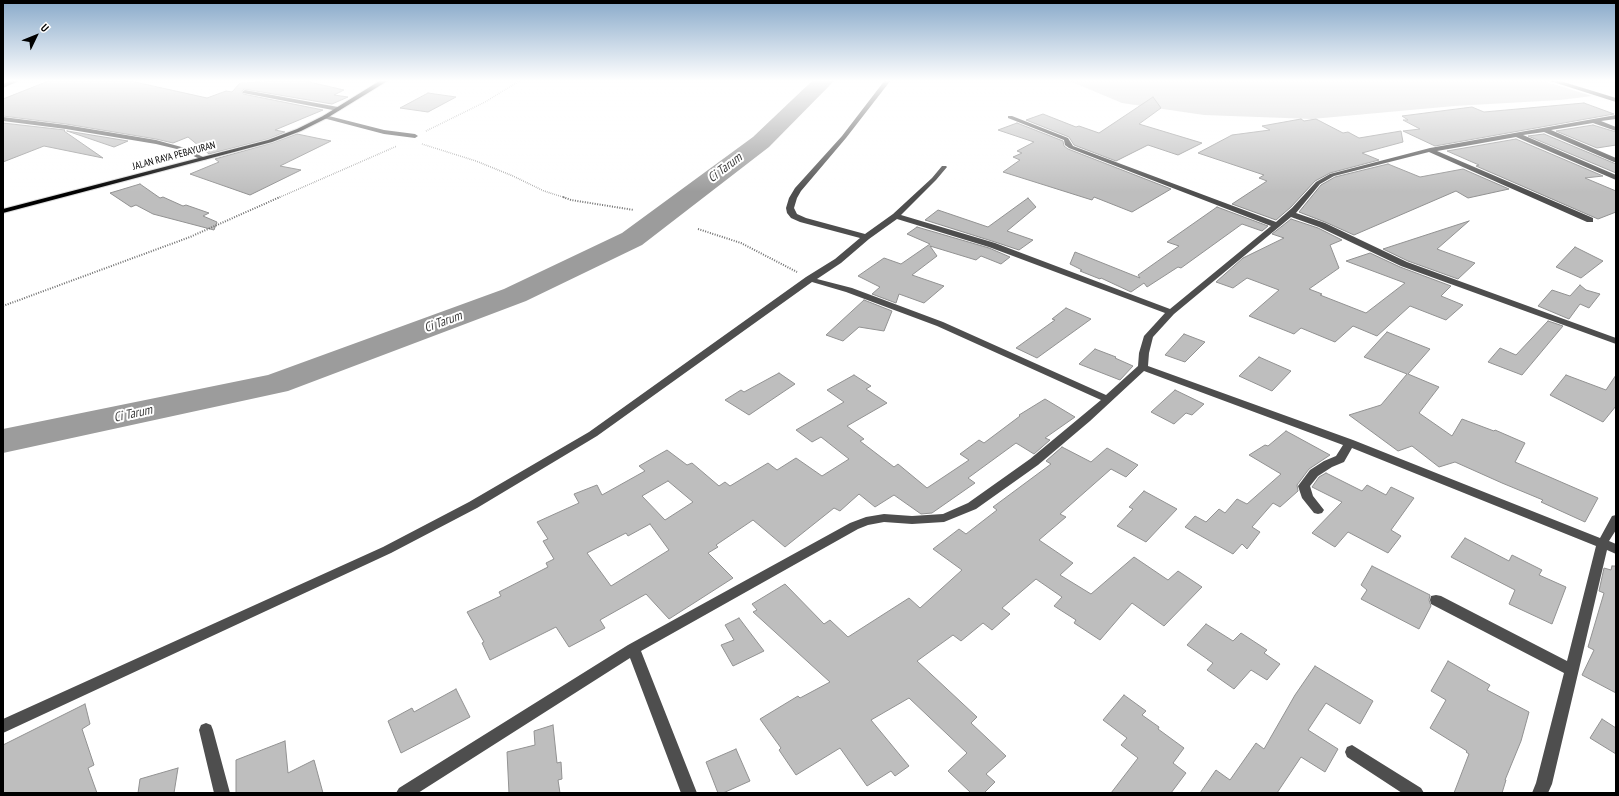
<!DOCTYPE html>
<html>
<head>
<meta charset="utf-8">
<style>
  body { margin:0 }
  #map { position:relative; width:1619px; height:796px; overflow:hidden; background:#fff; font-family:"PT Sans Narrow",sans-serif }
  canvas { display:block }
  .frame { position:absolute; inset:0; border:4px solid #000; pointer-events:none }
  .north { position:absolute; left:16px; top:16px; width:40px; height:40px; -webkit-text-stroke:3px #fff; paint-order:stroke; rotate:47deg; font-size:11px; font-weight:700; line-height:16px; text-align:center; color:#000 }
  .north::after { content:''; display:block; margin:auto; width:14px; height:18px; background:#000; clip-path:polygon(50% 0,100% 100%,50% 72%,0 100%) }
</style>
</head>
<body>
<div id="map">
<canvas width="1619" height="796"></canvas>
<div class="frame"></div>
<div class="north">U</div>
</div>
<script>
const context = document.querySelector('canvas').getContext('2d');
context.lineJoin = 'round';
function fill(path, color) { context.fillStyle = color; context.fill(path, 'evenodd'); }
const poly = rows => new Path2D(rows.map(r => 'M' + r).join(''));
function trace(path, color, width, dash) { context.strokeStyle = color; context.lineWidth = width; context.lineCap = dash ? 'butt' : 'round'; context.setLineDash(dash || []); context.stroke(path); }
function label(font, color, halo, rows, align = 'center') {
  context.font = font + ' "PT Sans Narrow",sans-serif'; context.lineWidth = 4; context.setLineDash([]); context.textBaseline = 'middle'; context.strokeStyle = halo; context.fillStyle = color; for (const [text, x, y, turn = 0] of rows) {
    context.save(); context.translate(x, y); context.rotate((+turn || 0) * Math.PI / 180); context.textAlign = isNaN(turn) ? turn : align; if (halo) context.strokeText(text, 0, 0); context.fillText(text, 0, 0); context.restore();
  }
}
fill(poly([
  [1067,80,1540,80,1592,96,1560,100,1454,106,1312,119,1204,115,1122,103]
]), '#d5d5d5');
fill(poly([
  [813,80,835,80,769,147,642,245,526,301,288,391,3,453,3,429,268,375,504,289,622,233,753,137,813,80]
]), '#9c9c9c');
const building = poly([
  [51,80,126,80,207,98,226,91,232,92,240,83,301,80,344,90,334,95,348,97,332,104,244,89,242,91,243,94,323,110,275,130,285,132,268,139,209,154,188,137,173,143,156,139,66,124,3,116,3,99,51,80],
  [428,93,456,97,428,112,400,108,428,93],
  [1153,97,1161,108,1139,124,1202,143,1178,155,1148,145,1116,161,1074,145,1069,137,1026,120,1043,114,1076,127,1079,126,1099,133,1153,97],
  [1584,103,1614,114,1435,146,1403,131,1420,129,1403,120,1408,120,1402,116,1472,107,1484,112,1584,103],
  [1301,119,1304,121,1316,119,1343,133,1348,132,1359,138,1401,131,1403,142,1362,153,1379,160,1330,173,1315,181,1291,207,1276,220,1232,204,1267,181,1259,178,1264,175,1198,153,1232,135,1270,130,1262,126,1301,119],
  [3,123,65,130,64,131,103,158,44,146,3,162,3,123],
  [1017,123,1063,141,1064,146,1068,149,1171,189,1132,212,1094,197,1092,200,1003,172,1020,160,1013,157,1022,153,1017,151,1034,142,998,130,1017,123],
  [1593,125,1616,132,1616,145,1597,148,1556,131,1593,125],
  [67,131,128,141,114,147,67,131],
  [297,134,331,141,280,166,301,170,250,195,190,174,219,162,215,159,272,143,297,134],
  [1544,134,1616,164,1616,173,1528,136,1544,134],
  [1516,139,1603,176,1585,178,1616,191,1616,212,1598,219,1476,166,1479,165,1447,151,1516,139],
  [1388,164,1420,177,1463,169,1509,189,1468,198,1456,191,1354,235,1325,222,1299,212,1321,185,1335,177,1388,164],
  [140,184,160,198,163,197,183,206,186,205,209,213,203,216,217,222,214,230,153,214,136,205,131,207,110,193,140,184],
  [1028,198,1036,207,1007,231,1033,240,1019,250,995,242,925,220,938,210,988,227,1028,198],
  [1217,207,1268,226,1262,231,1242,224,1181,268,1178,267,1147,287,1144,283,1131,292,1101,278,1100,279,1080,271,1082,270,1070,264,1075,252,1140,278,1138,275,1179,246,1167,242,1217,207],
  [1291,219,1318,228,1342,240,1330,245,1339,268,1309,289,1322,294,1320,295,1366,313,1405,283,1346,261,1370,253,1400,267,1451,286,1441,296,1463,305,1446,320,1410,306,1377,336,1353,326,1335,342,1301,328,1294,334,1249,316,1279,290,1247,278,1233,288,1216,282,1243,258,1284,238,1272,234,1291,219],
  [1469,221,1437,249,1475,263,1458,279,1408,261,1383,249,1469,221],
  [917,227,989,248,1010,257,1001,264,981,256,976,260,930,246,937,256,912,275,944,286,924,303,899,294,896,303,872,294,880,287,858,276,884,258,901,264,930,244,907,234,917,227],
  [1575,247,1603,261,1581,278,1556,267,1575,247],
  [1580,285,1586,290,1600,294,1589,308,1580,304,1569,319,1538,306,1552,290,1570,296,1580,285],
  [864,300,892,311,884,331,859,327,843,341,826,335,864,300],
  [1066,308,1091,319,1037,358,1016,348,1055,320,1052,319,1066,308],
  [1548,321,1563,326,1522,375,1488,362,1500,348,1516,355,1548,321],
  [1387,332,1430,349,1408,374,1439,387,1419,413,1452,436,1462,419,1494,431,1495,430,1525,443,1515,462,1598,498,1585,522,1541,502,1543,500,1502,483,1455,462,1439,467,1412,446,1398,451,1349,415,1381,405,1407,374,1364,357,1387,332],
  [1184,334,1205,342,1185,362,1165,355,1184,334],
  [1095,349,1116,357,1115,358,1133,366,1120,380,1079,364,1095,349],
  [1259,357,1291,371,1272,391,1239,376,1259,357],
  [779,373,795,384,749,415,725,400,741,390,744,392,779,373],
  [854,375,871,386,866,389,887,403,847,426,864,439,860,441,894,467,898,464,927,488,969,460,960,454,979,440,984,443,1020,416,1019,415,1045,399,1075,417,1045,438,1050,440,1034,454,1016,443,968,478,975,483,932,513,921,514,894,495,875,507,859,494,840,511,834,508,785,547,753,520,716,545,718,547,708,553,733,578,669,619,646,594,600,620,605,628,569,647,556,627,490,660,482,643,484,642,467,612,501,596,499,592,548,567,546,563,554,559,543,541,548,539,537,522,579,503,574,494,597,485,602,495,645,471,639,466,667,450,687,465,692,463,719,486,725,482,730,486,768,463,777,470,796,458,822,476,849,459,821,437,812,442,796,430,844,402,827,390,854,375],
  [668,481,693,502,665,520,642,496,668,481],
  [650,524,669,550,611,586,587,553,626,533,628,536,650,524],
  [1566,375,1606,390,1616,375,1616,406,1603,422,1550,395,1566,375],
  [1175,390,1204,404,1192,415,1186,413,1174,424,1151,412,1175,390],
  [1286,431,1330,455,1309,469,1297,485,1298,491,1280,507,1273,503,1252,527,1260,532,1247,549,1242,544,1233,554,1185,527,1195,516,1206,522,1219,509,1225,513,1237,499,1247,504,1281,474,1249,455,1265,445,1268,446,1286,431],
  [1062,447,1091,462,1107,448,1138,465,1126,477,1111,469,1060,514,1066,517,1039,540,1073,563,1060,575,1091,594,1134,557,1168,580,1178,571,1202,587,1164,626,1132,603,1100,640,1074,623,1076,620,1054,606,1062,597,1036,579,1002,608,1010,614,992,630,983,623,961,641,953,635,917,661,977,717,971,723,1006,756,986,774,995,782,984,793,971,793,948,771,967,753,909,698,871,720,909,766,895,776,891,771,867,786,840,748,796,775,779,750,781,748,760,719,798,696,800,698,830,682,753,612,757,610,752,604,785,584,824,624,830,620,848,637,909,598,920,608,962,570,933,549,959,529,966,534,997,510,993,507,1051,464,1046,461,1062,447],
  [1326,473,1362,491,1367,485,1386,495,1391,487,1414,498,1391,530,1401,536,1388,553,1348,532,1335,547,1312,533,1342,502,1312,487,1319,477,1326,473],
  [1144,491,1177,509,1146,542,1117,526,1133,509,1129,507,1144,491],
  [1465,538,1509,561,1512,555,1542,570,1539,575,1566,587,1552,624,1509,604,1515,590,1451,557,1465,538],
  [1372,566,1430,595,1429,600,1431,606,1419,629,1361,599,1367,590,1361,585,1372,566],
  [1612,566,1616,566,1616,693,1582,675,1594,650,1588,647,1604,593,1599,591,1604,568,1611,570,1612,566],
  [739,618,764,651,733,666,721,645,734,640,725,625,739,618],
  [1206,624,1233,641,1241,633,1267,650,1264,653,1280,664,1267,680,1251,670,1234,689,1207,670,1213,663,1187,645,1206,624],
  [1448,661,1490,685,1487,690,1529,712,1521,741,1505,780,1506,780,1502,793,1454,793,1469,754,1466,752,1467,751,1430,728,1446,700,1431,691,1448,661],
  [1315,666,1373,701,1360,724,1326,703,1308,730,1338,749,1325,772,1301,757,1277,793,1200,793,1216,770,1230,780,1256,743,1264,749,1295,695,1315,666],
  [456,689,470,717,401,753,388,721,412,708,414,712,456,689],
  [1124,695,1146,711,1142,715,1159,727,1158,729,1184,748,1173,763,1186,773,1171,793,1111,793,1138,758,1121,745,1127,738,1103,720,1124,695],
  [85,704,90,724,82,729,94,765,88,768,97,793,3,793,3,745,85,704],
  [1602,719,1616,728,1616,754,1590,738,1602,719],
  [553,725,557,763,561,762,562,779,558,780,560,793,509,793,507,752,535,745,534,731,553,725],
  [285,741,288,773,314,760,323,793,236,793,236,760,285,741],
  [736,749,750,781,723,793,718,793,706,762,736,749],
  [178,768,174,793,138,793,140,779,178,768]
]);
fill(building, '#bebebe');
trace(building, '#929292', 1);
const major = poly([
  [381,80,389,80,327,118,301,131,272,142,3,213,3,209,268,140,297,129,323,116,381,80]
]);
trace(major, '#dbdbdb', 2);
trace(poly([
  [426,131,485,102,521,80],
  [422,144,476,161,513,176,544,191,566,198],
  [278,198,397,146]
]), '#707070', 1.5, [0.5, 1.5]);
trace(poly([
  [563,197,571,200,634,210],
  [698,229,741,243,797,272],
  [3,306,190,237,280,197]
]), '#707070', 2, [1, 1.5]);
fill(poly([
  [12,80,21,80,3,88,3,84,12,80],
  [885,80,891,80,846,138,801,191,797,198,794,208,797,214,806,218,865,234,893,214,932,178,942,166,946,166,947,167,936,180,901,215,995,243,1170,309,1271,226,1069,148,1065,145,1064,140,1008,118,1008,116,1012,116,1068,138,1073,146,1276,222,1292,208,1316,182,1330,174,1430,148,1616,115,1616,119,1601,121,1616,127,1616,131,1593,123,1551,130,1616,158,1616,162,1614,162,1544,132,1523,135,1616,175,1616,180,1516,137,1437,151,1593,218,1593,222,1587,222,1429,152,1334,176,1320,184,1296,213,1325,223,1407,262,1616,338,1616,344,1401,266,1319,227,1291,217,1174,314,1153,337,1149,353,1148,366,1353,440,1600,538,1612,516,1616,515,1616,530,1609,541,1616,544,1616,554,1607,550,1552,784,1548,793,1532,793,1536,783,1564,673,1431,604,1430,600,1431,596,1436,595,1441,596,1567,661,1596,546,1352,448,1344,462,1332,467,1318,476,1310,486,1313,496,1324,510,1322,513,1318,514,1314,513,1302,498,1298,486,1310,470,1324,461,1336,456,1343,445,1144,371,1090,421,1038,465,976,509,944,522,912,524,884,522,868,525,858,529,641,651,697,793,681,793,630,658,418,793,396,793,399,788,628,645,850,523,866,517,884,514,912,516,943,514,968,503,1030,459,1101,400,937,326,846,292,812,282,597,436,477,508,391,553,3,733,3,719,383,547,469,502,589,432,806,277,835,259,860,238,800,222,791,218,787,213,786,208,789,198,795,188,842,136,885,80],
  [897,219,989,247,1165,313,1144,336,1139,353,1138,366,1106,395,943,322,852,288,817,279,841,263,869,239,897,219],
  [1547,80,1557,80,1616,98,1616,102,1547,80],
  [245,90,338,107,341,109,338,111,243,93,243,91,245,90],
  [325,115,384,130,415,134,418,136,415,138,384,134,323,118,323,116,325,115],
  [3,117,66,125,156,140,185,148,207,159,202,160,181,150,156,144,66,129,3,121,3,117],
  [206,723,211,725,213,730,230,793,214,793,199,730,201,725,206,723],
  [1352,745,1421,788,1424,793,1402,793,1347,757,1345,752,1347,747,1352,745]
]), '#4e4e4e');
fill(major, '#000');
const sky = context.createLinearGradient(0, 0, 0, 192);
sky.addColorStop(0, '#89aaca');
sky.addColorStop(0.42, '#fff');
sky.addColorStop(1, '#ffffff00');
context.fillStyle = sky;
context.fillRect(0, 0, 1619, 192);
label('10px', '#000', '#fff', [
  ["JALAN RAYA PEBAYURAN",174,156,-15]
]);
label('italic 13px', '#3d3d3d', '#fff', [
  ["Ci Tarum",725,168,-37],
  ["Ci Tarum",443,322,-20],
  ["Ci Tarum",133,414,-12]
]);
</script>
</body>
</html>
